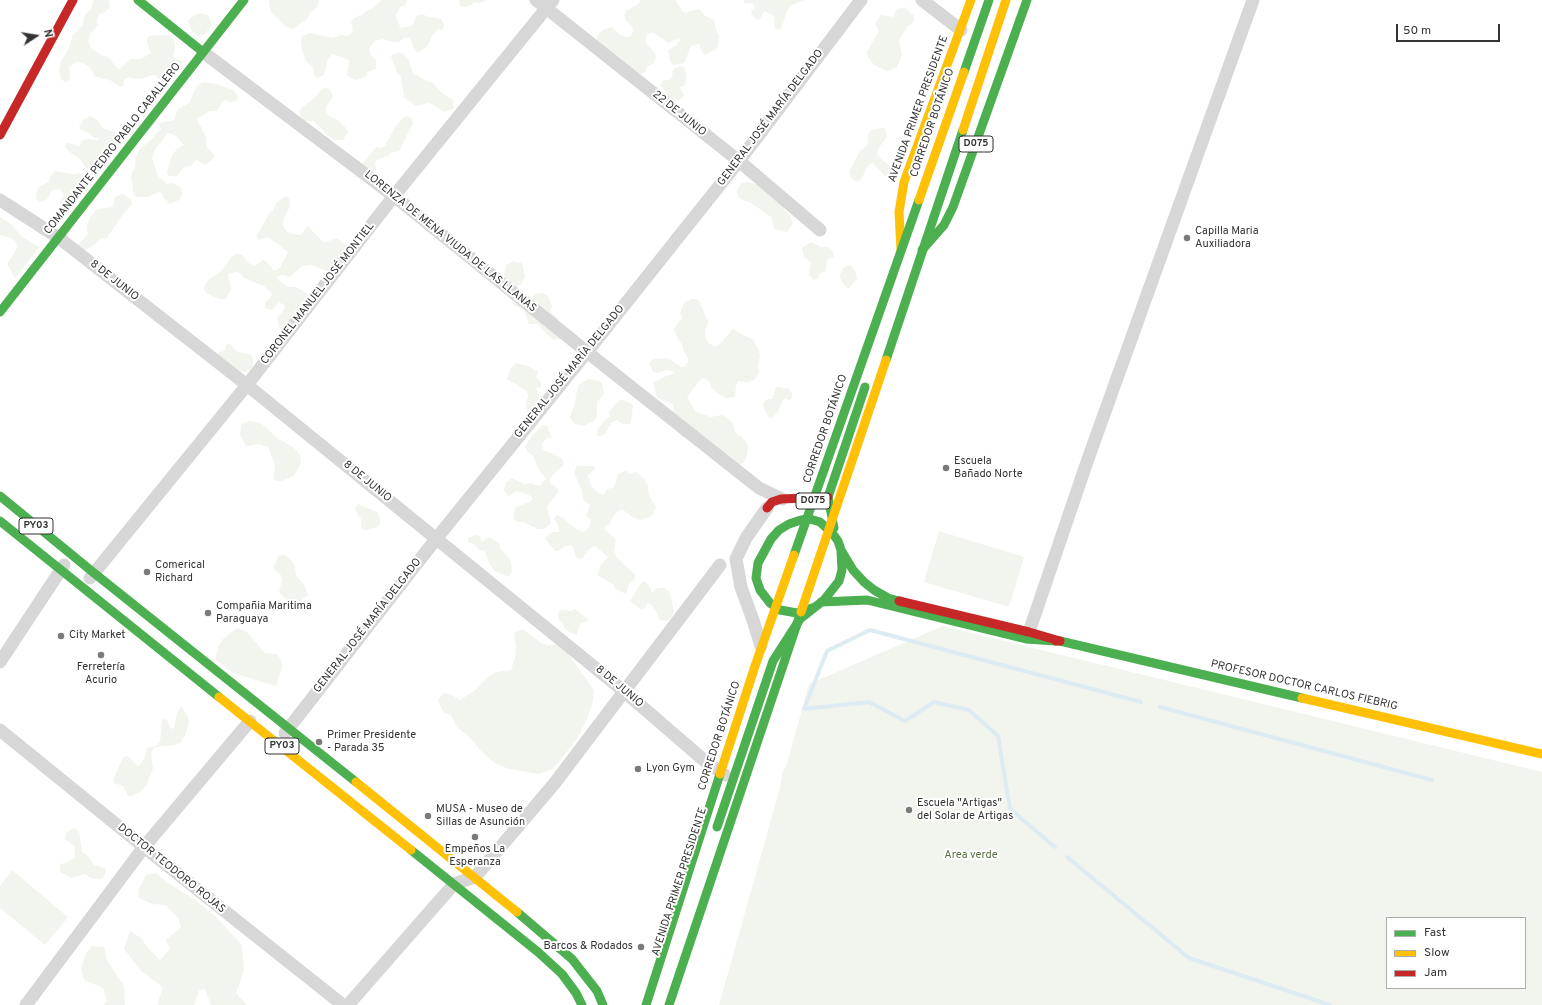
<!DOCTYPE html>
<html>
<head>
<meta charset="utf-8">
<style>
  body { margin:0 }
  #map { position:relative; width:1542px; height:1005px; overflow:hidden; background:#fff; font-family:Overpass,sans-serif }
  canvas { display:block }
  .legend { position:absolute; left:1386px; top:917px; width:140px; height:72px; box-sizing:border-box; background:#fff; border:1px solid #adadad; margin:0; padding:5px 7px; list-style:none; font-size:12px; color:#333 }
  .legend li { display:flex; align-items:center; gap:8px; height:20px }
  .legend b { width:20px; border:1px solid #adadad }
  .north { position:absolute; left:16px; top:16px; width:40px; height:40px; -webkit-text-stroke:3px #fff; paint-order:stroke; rotate:78deg; font-size:11px; font-weight:700; line-height:16px; text-align:center; color:#333 }
  .north::after { content:''; display:block; margin:auto; width:14px; height:18px; background:#333; clip-path:polygon(50% 0,100% 100%,50% 72%,0 100%) }
  .scale { position:absolute; left:1396px; top:24px; width:104px; height:18px; box-sizing:border-box; border:2px solid #333; border-top:0; padding-left:5px; font-size:12px; line-height:14px; white-space:nowrap; color:#333; -webkit-text-stroke:3px #fff; paint-order:stroke }
</style>
</head>
<body>
<div id="map">
<canvas width="1542" height="1005"></canvas>
<ul class="legend">
<li><b style="height:5px;background:#4caf50"></b>Fast</li>
<li><b style="height:5px;background:#ffc107"></b>Slow</li>
<li><b style="height:5px;background:#c62828"></b>Jam</li>
</ul>
<div class="north">N</div>
<div class="scale">50 m</div>
</div>
<script>
const context = document.querySelector('canvas').getContext('2d');
context.lineJoin = 'round';
function fill(path, color) { context.fillStyle = color; context.fill(path, 'evenodd'); }
const poly = rows => new Path2D(rows.map(r => 'M' + r).join(''));
function trace(path, color, width, dash) { context.strokeStyle = color; context.lineWidth = width; context.lineCap = dash ? 'butt' : 'round'; context.setLineDash(dash || []); context.stroke(path); }
function label(font, color, halo, rows, align = 'center') {
  context.font = font + ' Overpass,sans-serif'; context.lineWidth = 4; context.setLineDash([]); context.textBaseline = 'middle'; context.strokeStyle = halo; context.fillStyle = color; for (const [text, x, y, turn = 0] of rows) {
    context.save(); context.translate(x, y); context.rotate((+turn || 0) * Math.PI / 180); context.textAlign = isNaN(turn) ? turn : align; if (halo) context.strokeText(text, 0, 0); context.fillText(text, 0, 0); context.restore();
  }
}
fill(poly([
  [94,0,109,0,110,7,105,12,99,14,97,21,98,25,91,33,88,40,91,48,101,55,108,57,117,68,120,69,130,59,141,59,151,53,147,43,147,39,149,36,163,35,170,36,174,39,175,47,173,56,177,60,184,61,166,85,155,75,151,75,142,79,132,78,129,77,124,80,123,86,120,87,112,81,94,76,93,72,89,67,83,63,77,62,69,67,70,77,68,82,66,82,62,80,60,76,59,70,61,61,69,48,73,35,82,26,85,15,91,8],
  [269,0,319,0,318,6,311,12,307,19,293,29,286,27,272,13,270,9],
  [381,0,407,0,405,5,400,7,396,15,397,21,401,28,411,26,414,23,416,16,422,14,429,17,441,19,444,24,443,29,441,30,439,28,433,34,427,47,418,53,414,48,410,38,404,38,399,42,394,42,382,39,375,41,369,48,371,55,376,60,376,69,367,72,366,76,360,79,354,80,352,78,347,76,349,60,332,54,328,59,324,75,318,78,314,76,313,67,306,61,302,50,301,40,302,37,309,33,333,38,341,35,348,36,351,34,353,30,351,21,354,18,362,15,366,11,373,8],
  [459,0,487,0,479,3,474,2,472,5,465,7,460,6],
  [641,0,675,0,684,13,699,9,704,15,713,20,715,24,715,27,719,36,717,49,704,55,702,52,699,44,697,44,691,46,685,61,681,64,673,65,670,61,668,50,677,45,680,39,673,40,670,43,666,42,664,39,653,33,647,34,646,43,655,53,656,56,654,63,647,67,646,72,638,75,597,42,597,36,603,30,612,27,620,35,627,37,631,36,633,31,632,26,626,21,624,15,626,11,638,4],
  [743,0,805,0,792,5,787,11,781,29,778,30,775,28,774,16,764,11,760,19,757,20,751,14,752,10,755,8,753,3,745,3],
  [905,7,911,14,914,15,914,22,907,27,899,40,902,55,897,67,887,71,874,65,866,54,879,31,875,24,881,15,893,17,897,9],
  [199,13,208,15,212,25,205,34,198,36,192,31,188,21,191,17,193,17,194,15],
  [400,52,404,54,409,61,413,73,425,80,433,83,442,93,453,100,454,108,444,112,432,104,428,103,416,106,407,100,404,97,401,77,397,72,391,57,392,55],
  [682,66,685,69,686,73,686,82,684,86,680,87,684,96,679,100,671,101,666,96,666,92,660,85,663,80,669,80,672,77,673,69],
  [204,82,216,84,234,90,237,95,238,98,236,101,229,102,225,100,222,103,217,111,210,111,197,119,206,137,206,146,215,155,212,160,205,165,197,160,195,161,191,166,184,167,177,176,169,176,167,172,172,155,177,149,184,145,177,137,170,133,168,133,154,151,152,158,158,176,167,184,172,183,180,187,182,194,179,200,170,204,163,197,162,193,159,192,148,197,136,197,134,195,131,177,132,172,135,168,136,156,140,149,153,138,156,133,161,130,159,123,174,120,178,109,189,103,197,85],
  [325,88,330,89,333,96,326,107,326,112,330,117,338,120,346,128,348,132,343,140,334,140,327,135,314,121,305,121,301,117,299,111,303,107,313,99,321,90],
  [91,116,97,120,103,128,116,133,120,144,109,154,106,162,96,177,93,178,80,159,71,153,65,147,67,143,73,144,79,147,81,142,85,139,98,140,98,138,94,138,90,133,81,130,79,127,84,119],
  [405,116,411,117,413,123,399,151,390,153,386,158,386,156,377,160,375,163,376,169,375,174,358,166,365,161,376,147,380,148,385,146,395,127],
  [885,128,887,137,880,146,877,153,878,156,890,166,891,171,890,175,885,176,873,163,869,164,866,169,862,178,859,181,855,181,851,178,849,172,860,151,867,146,868,144,868,135,870,131,875,129],
  [55,171,73,174,81,173,85,179,86,189,79,195,73,205,67,210,61,207,60,202,64,194,59,189,52,190,48,198,46,200,40,202,36,199,37,190,40,186,49,182,51,175],
  [749,182,759,185,780,199,783,208,790,215,793,224,787,232,774,229,772,218,751,203,739,198,737,191,739,186,742,183],
  [122,194,131,199,132,205,124,213,106,239,101,238,95,244,83,252,76,247,88,234,87,226,90,218,97,209,113,207,115,197],
  [285,196,289,198,290,206,282,224,287,232,297,235,300,235,308,226,322,241,326,242,337,238,344,244,349,245,336,269,327,271,312,265,302,266,290,277,283,275,277,276,277,279,283,284,290,287,296,287,310,295,312,298,299,306,296,314,287,327,280,329,277,319,285,308,285,306,279,302,272,310,265,308,265,302,271,297,272,294,264,286,244,278,240,273,236,272,228,274,231,289,226,299,220,299,212,296,205,292,204,287,207,281,221,271,231,257,237,254,242,255,250,264,255,266,263,260,265,260,274,271,280,268,288,252,268,237,258,240,257,236,270,212,273,211,276,203],
  [0,217,11,224,22,237,40,247,15,278,7,264,16,250,17,246,15,241,11,238,0,235],
  [811,242,821,247,828,247,832,250,834,257,827,260,826,271,819,274,818,279,813,280,809,275,811,263,804,257,802,248],
  [514,261,522,263,525,277,521,285,516,286,508,280,504,275,506,265],
  [850,265,855,271,857,279,849,288,846,287,841,281,840,275,843,268],
  [514,290,522,290,530,299,535,294,543,293,548,296,552,306,550,311,559,320,564,328,564,338,553,340,541,328,539,324,529,324,524,310,515,306,511,298],
  [692,299,696,299,699,301,708,321,708,324,705,330,706,339,710,344,716,347,720,344,733,329,753,340,759,350,760,357,758,365,759,373,754,380,748,382,738,381,736,385,735,397,727,398,717,393,711,387,710,382,704,378,700,380,687,397,696,412,711,417,722,415,726,417,733,423,734,430,737,435,741,436,745,441,748,446,747,456,744,462,739,465,718,449,716,445,688,439,681,436,673,421,673,404,657,398,653,383,666,376,673,374,674,372,668,370,657,373,653,372,649,363,654,359,665,358,671,360,681,367,684,367,687,364,689,360,683,350,683,346,678,339,674,330,677,324,682,318,680,313,684,303],
  [228,344,230,344,236,351,251,355,253,359,253,366,250,370,244,372,237,369,217,356,219,352,225,351,226,345],
  [516,363,528,366,538,372,536,377,541,382,541,387,536,388,539,396,537,403,531,411,527,412,526,402,528,397,527,391,507,379,511,368],
  [589,379,599,381,602,383,604,394,597,402,597,417,594,421,583,426,575,424,572,421,570,417,574,406,578,386,582,382],
  [776,387,781,387,785,389,788,388,792,393,792,398,789,401,786,398,783,400,778,412,773,417,769,418,763,406,764,402,768,399,772,399],
  [620,400,624,400,633,405,631,424,623,424,617,420,612,422,604,435,597,436,597,431,603,422,610,416,609,413,614,405],
  [250,421,260,423,266,427,277,438,293,447,300,455,301,463,294,476,282,481,277,481,274,478,275,465,268,447,259,444,246,446,240,435,241,424],
  [543,425,547,426,552,437,547,438,542,443,543,450,558,456,563,460,564,465,553,474,550,480,550,483,557,488,559,491,547,507,551,523,544,529,538,529,523,522,517,522,514,519,515,507,530,502,533,498,529,495,516,491,508,497,504,490,506,482,512,478,524,484,531,483,535,485,541,485,546,478,540,472,533,456,527,451,525,446,532,436],
  [577,466,594,466,595,469,588,475,591,486,598,493,604,495,606,490,614,487,618,475,626,470,629,474,637,472,644,479,648,486,648,490,651,499,656,507,652,516,641,520,634,518,622,509,615,514,610,523,604,528,607,532,616,539,614,551,617,557,623,564,636,575,634,580,629,584,626,594,615,589,614,585,597,575,601,565,608,557,595,546,589,549,583,558,580,559,576,557,573,547,571,545,564,547,558,551,555,551,546,540,545,538,548,535,554,532,559,532,558,525,554,519,557,515,563,518,572,526,580,531,584,532,590,526,591,519,586,516,590,505,584,501,581,488,574,473],
  [358,504,377,512,380,519,380,524,377,527,366,530,363,529,361,527,361,519,355,509],
  [939,531,1024,557,1009,607,924,582],
  [475,535,480,536,482,542,489,537,500,544,500,549,507,555,511,562,512,571,509,577,494,571,490,565,484,550,479,550,474,544,468,542,468,538],
  [285,555,293,562,295,567,296,576,304,584,306,589,308,595,299,602,288,601,279,592,282,580,281,575,273,569,278,556],
  [645,581,651,589,651,593,658,588,665,588,670,593,674,612,671,618,667,621,660,620,657,613,651,604,647,603,645,608,640,609,630,601,641,583],
  [575,609,588,619,587,621,580,624,577,635,571,633,566,629,558,618,559,610,572,611],
  [943,626,1542,772,1542,1005,719,1005,780,788,783,770,786,767,809,684],
  [1387,918,1525,918,1525,988,1387,988],
  [237,628,247,632,265,653,277,654,281,661,282,667,276,686,233,673,215,659,219,645,223,639],
  [523,629,541,643,548,645,559,644,567,652,594,690,592,705,585,723,577,739,553,769,539,774,509,769,494,763,481,751,470,738,457,727,451,715,444,713,438,701,443,693,450,694,460,700,474,691,487,678,496,672,511,670,515,658,516,646,514,633],
  [182,707,187,715,189,721,186,733,181,742,176,745,156,747,153,749,151,754,153,769,146,786,140,792,131,796,128,796,123,786,114,783,113,780,121,762,124,757,127,756,130,758,136,765,139,766,144,759,147,748,155,746,160,742,162,720,165,719,167,720,171,729,174,728,177,713,180,708],
  [74,828,79,831,82,852,87,855,94,865,106,869,104,877,101,879,93,879,85,874,71,878,60,872,60,866,61,864,68,862,75,857,74,846,65,839,66,833],
  [12,870,68,917,45,945,0,908,0,886],
  [156,873,168,883,194,899,217,918,242,945,244,970,236,993,247,1005,211,1005,205,989,199,990,194,1005,157,1005,163,987,141,971,124,949,130,931,141,938,148,948,160,960,170,949,166,940,181,927,178,918,166,905,152,904,139,898,138,891,146,875],
  [92,946,104,947,107,960,124,986,125,1005,104,1005,107,1001,103,988,84,980,81,968,86,954]
]), '#f1f5ed');
trace(poly([
  [1160,707,1432,780],
  [1055,847,1010,809,998,736,969,710,934,702,905,721,869,702,804,709,827,651,870,630,1141,702],
  [1067,857,1189,958,1330,1005]
]), '#ddebf3', 4);
trace(poly([
  [536,0,739,161,820,230],
  [922,0,961,30],
  [203,52,394,196,587,352,759,488,782,499],
  [0,200,59,238,247,385,625,692,706,762,725,775],
  [90,578,247,385,394,196,553,0],
  [1029,632,1088,459,1253,0],
  [761,646,753,620,741,587,736,559,746,538,767,508],
  [0,662,64,565],
  [0,730,144,847,343,1005],
  [285,733,436,539,587,352,739,161,861,0],
  [26,1005,144,847,250,721],
  [348,1005,454,884,475,877,554,784,720,565]
]), '#d7d7d7', 13);
trace(poly([
  [138,0,203,52],
  [922,250,944,225,953,207,1027,0],
  [0,312,244,0],
  [0,496,94,573,356,782],
  [0,521,219,697],
  [834,528,828,497,865,387],
  [841,550,853,570,864,582,874,590,888,598,899,601],
  [821,602,867,600,1026,639,1056,641],
  [1060,641,1302,698],
  [717,827,773,661,800,619,824,600,839,581,842,570,841,550,838,541,833,534,820,522,810,519,801,520,789,524,779,530,771,539,758,563,756,578,760,590,770,603,780,610,797,613,815,607],
  [411,850,538,952,562,974,576,993,582,1005],
  [517,912,572,959,597,991,603,1005]
]), '#4caf50', 9);
trace(poly([
  [901,250,899,212,904,182,971,0],
  [219,697,411,850],
  [1302,698,1542,754],
  [356,782,517,912]
]), '#ffc107', 9);
trace(poly([
  [0,135,73,0],
  [767,508,772,502,781,499,828,497],
  [899,601,1029,632,1060,641,1056,641]
]), '#c62828', 9);
trace(poly([
  [964,72,989,0],
  [886,360,963,130],
  [794,555,919,200],
  [646,1005,720,774],
  [669,1005,801,612]
]), '#4caf50', 9);
trace(poly([
  [963,130,1006,0],
  [919,200,964,72],
  [801,612,886,360],
  [720,774,755,666,794,555]
]), '#ffc107', 9);
for (const [x, y, r, color] of [
  [1187,238,4,"#7a7a7a"],
  [946,468,4,"#7a7a7a"],
  [147,572,4,"#7a7a7a"],
  [208,613,4,"#7a7a7a"],
  [61,636,4,"#7a7a7a"],
  [101,655,4,"#7a7a7a"],
  [319,742,4,"#7a7a7a"],
  [638,769,4,"#7a7a7a"],
  [909,810,4,"#7a7a7a"],
  [428,816,4,"#7a7a7a"],
  [475,837,4,"#7a7a7a"],
  [641,947,4,"#7a7a7a"]
]) { const dot = new Path2D(); dot.arc(x, y, r, 0, 2 * Math.PI); context.fillStyle = color; context.fill(dot); trace(dot, '#fff', 1.5); }
for (const [x, y, w] of [
  [976,144,34],
  [813,501,34],
  [36,526,34],
  [282,746,34]
]) { const box = new Path2D(); box.roundRect(x - w / 2, y - 8, w, 16, 3); context.fillStyle = '#fff'; context.fill(box); trace(box, '#333', 1); }
label('bold 10px', '#333', null, [
  ["D075",976,144],
  ["D075",813,501],
  ["PY03",36,526],
  ["PY03",282,746]
]);
label('11px', '#333', '#fff', [
  ["AVENIDA PRIMER PRESIDENTE",919,109,-70],
  ["22 DE JUNIO",679,114,39],
  ["GENERAL JOSÉ MARÍA DELGADO",771,118,-53],
  ["CORREDOR BOTÁNICO",933,123,-71],
  ["COMANDANTE PEDRO PABLO CABALLERO",113,149,-52],
  ["LORENZA DE MENA VIUDA DE LAS LLANAS",450,242,39],
  ["8 DE JUNIO",114,281,38],
  ["CORONEL MANUEL JOSÉ MONTIEL",318,294,-52],
  ["GENERAL JOSÉ MARÍA DELGADO",570,372,-51],
  ["CORREDOR BOTÁNICO",826,429,-71],
  ["8 DE JUNIO",367,482,39],
  ["GENERAL JOSÉ MARÍA DELGADO",368,626,-52],
  ["PROFESOR DOCTOR CARLOS FIEBRIG",1304,686,13],
  ["8 DE JUNIO",619,687,40],
  ["CORREDOR BOTÁNICO",720,736,-72],
  ["DOCTOR TEODORO ROJAS",171,869,39],
  ["AVENIDA PRIMER PRESIDENTE",680,882,-72]
]);
label('11px', '#333', '#fff', [
  ["Capilla Maria",1195,232],
  ["Auxiliadora",1195,245],
  ["Escuela",954,462],
  ["Bañado Norte",954,475],
  ["Comerical",155,566],
  ["Richard",155,579],
  ["Compañia Maritima",216,607],
  ["Paraguaya",216,620],
  ["City Market",69,636],
  ["Ferretería",101,668,"center"],
  ["Acurio",101,681,"center"],
  ["Primer Presidente",327,736],
  ["- Parada 35",327,749],
  ["Lyon Gym",646,769],
  ["Escuela \"Artigas\"",917,804],
  ["del Solar de Artigas",917,817],
  ["MUSA - Museo de",436,810],
  ["Sillas de Asunción",436,823],
  ["Empeños La",475,850,"center"],
  ["Esperanza",475,863,"center"],
  ["Barcos & Rodados",633,947,"right"]
], 'left');
label('11px', '#56703f', '#fff', [
  ["Area verde",971,856]
]);
</script>
</body>
</html>
